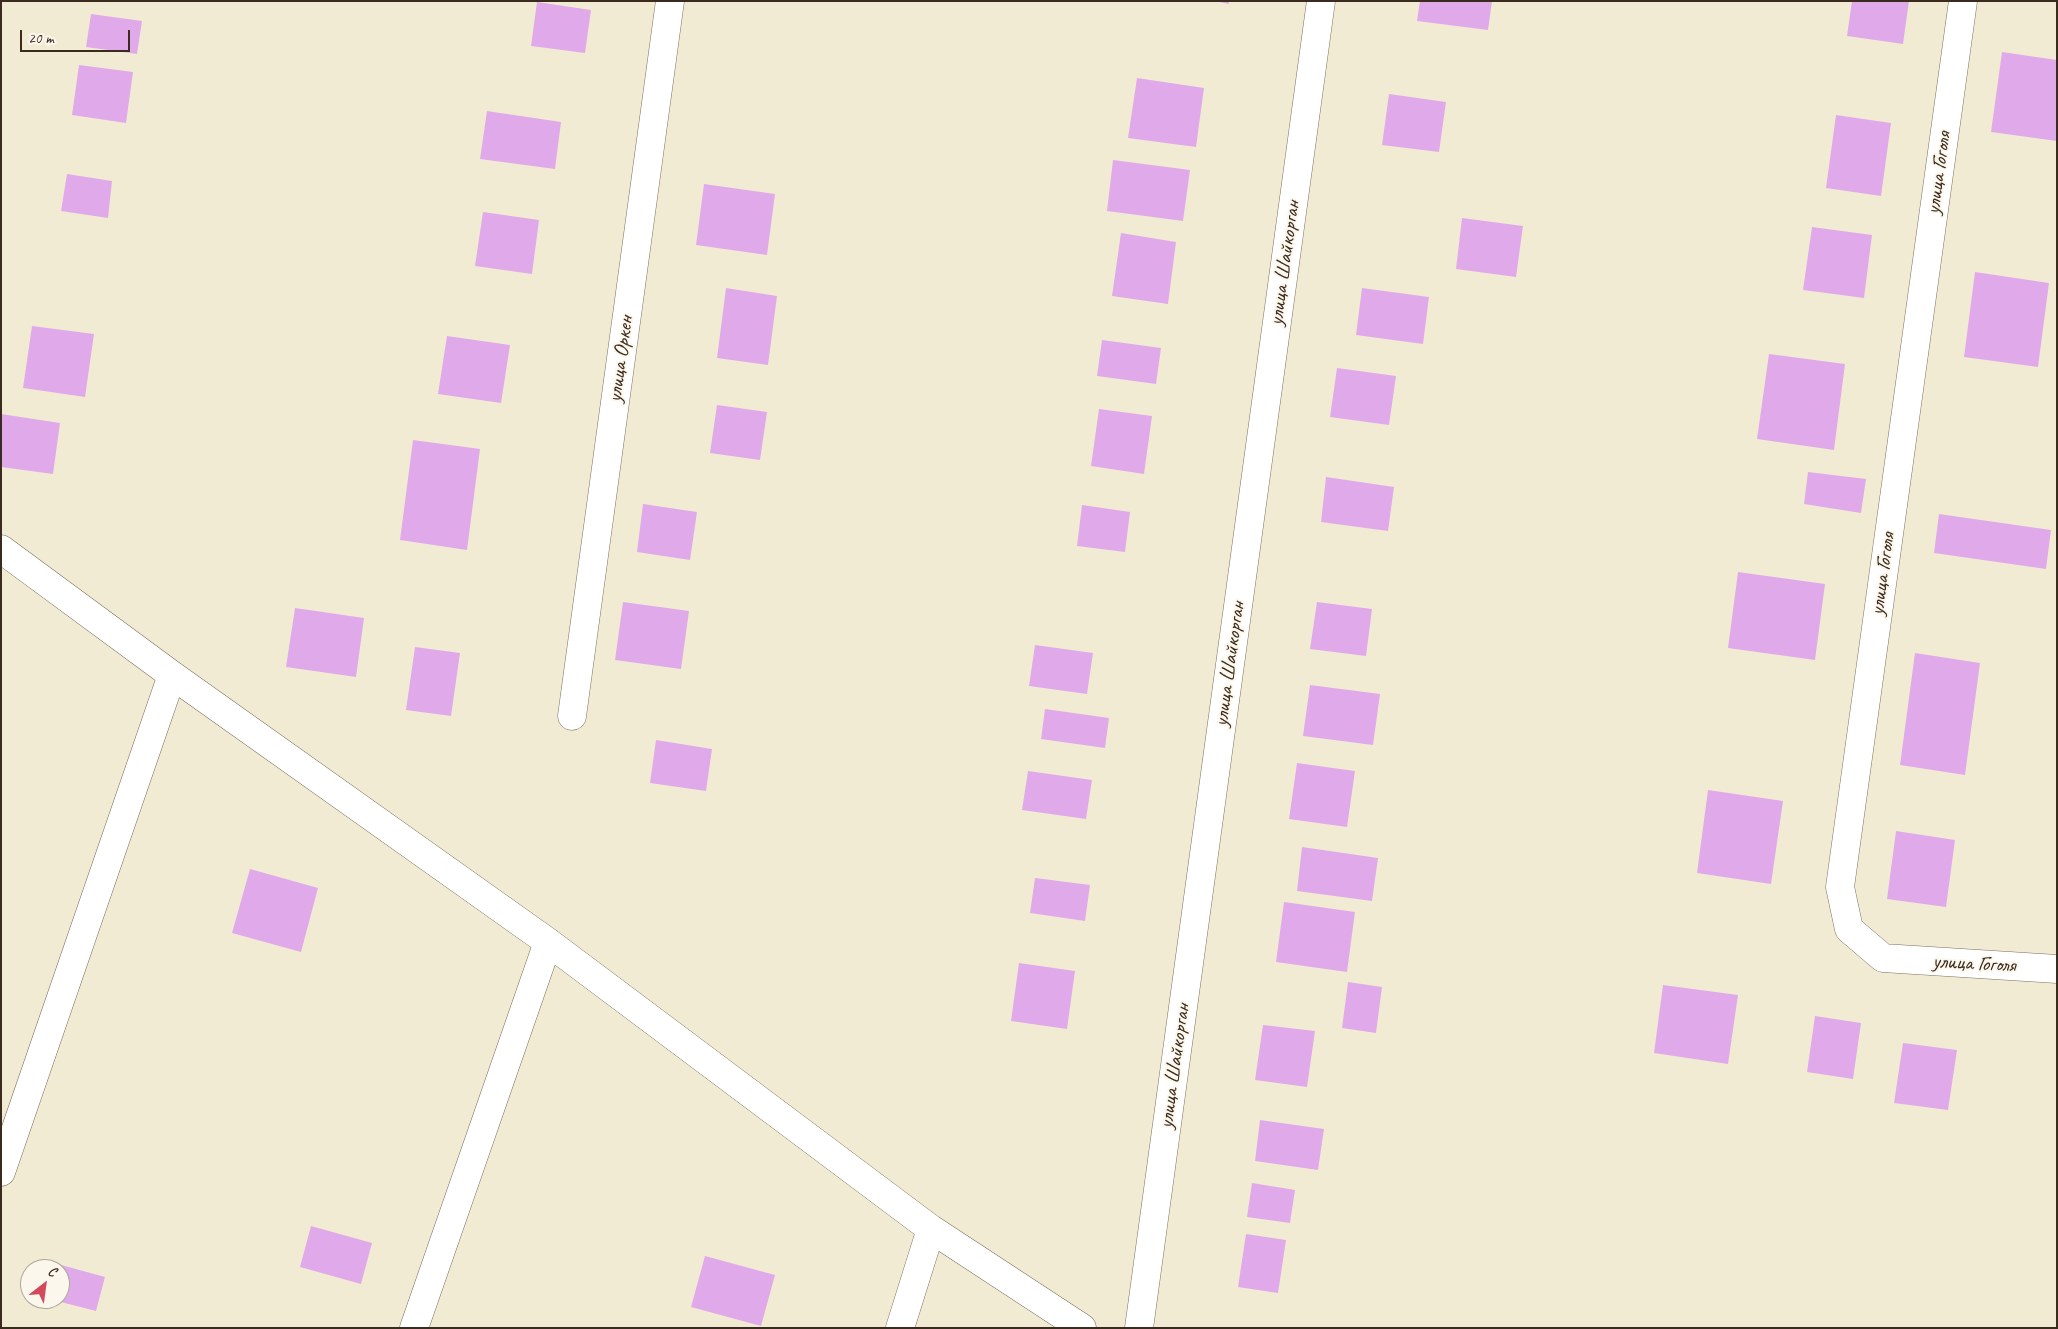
<!DOCTYPE html>
<html>
<head>
<meta charset="utf-8">
<style>
  body { margin:0 }
  #map { position:relative; width:2058px; height:1329px; overflow:hidden; background:#f2ebd4; font-family:Caveat,sans-serif }
  canvas { display:block }
  .frame { position:absolute; inset:0; border:2px solid #3b2a1e; pointer-events:none }
  .north { position:absolute; left:20px; top:1259px; width:50px; height:50px; box-sizing:border-box; background:#fbf7ec; border:1px solid #aea59a; border-radius:50%; rotate:30deg; font-size:14px; font-weight:700; line-height:20px; text-align:center; color:#3b2a1e }
  .north::after { content:''; display:block; margin:auto; width:18px; height:22px; background:#d1495b; clip-path:polygon(50% 0,100% 100%,50% 72%,0 100%) }
  .scale { position:absolute; left:20px; top:30px; width:110px; height:22px; box-sizing:border-box; border:2px solid #3b2a1e; border-top:0; padding-left:6px; font-size:15px; line-height:18px; white-space:nowrap; color:#3b2a1e; -webkit-text-stroke:4px #fbf7ec; paint-order:stroke }
</style>
</head>
<body>
<div id="map">
<canvas width="2058" height="1329"></canvas>
<div class="frame"></div>
<div class="north">С</div>
<div class="scale">20 m</div>
</div>
<script>
const context = document.querySelector('canvas').getContext('2d');
context.lineJoin = 'round';
function fill(path, color) { context.fillStyle = color; context.fill(path, 'evenodd'); }
const poly = rows => new Path2D(rows.map(r => 'M' + r).join(''));
function trace(path, color, width, dash) { context.strokeStyle = color; context.lineWidth = width; context.lineCap = dash ? 'butt' : 'round'; context.setLineDash(dash || []); context.stroke(path); }
function label(font, color, halo, rows, align = 'center') {
  context.font = font + ' Caveat,sans-serif'; context.lineWidth = 4; context.setLineDash([]); context.textBaseline = 'middle'; context.strokeStyle = halo; context.fillStyle = color; for (const [text, x, y, turn = 0] of rows) {
    context.save(); context.translate(x, y); context.rotate((+turn || 0) * Math.PI / 180); context.textAlign = isNaN(turn) ? turn : align; if (halo) context.strokeText(text, 0, 0); context.fillText(text, 0, 0); context.restore();
  }
}
fill(poly([
  [1214,1,1229,1,1229,4],
  [1420,1,1492,1,1488,30,1417,21],
  [1852,1,1909,1,1903,44,1847,36],
  [537,2,591,10,585,53,531,46],
  [91,14,142,21,137,54,86,47],
  [2002,52,2057,60,2057,141,1991,132],
  [79,65,133,72,126,123,72,115],
  [1137,78,1204,88,1196,147,1128,138],
  [1389,94,1446,102,1439,152,1382,145],
  [487,111,561,122,555,169,480,159],
  [1836,115,1891,123,1881,196,1826,188],
  [1113,160,1190,170,1183,221,1107,211],
  [67,174,112,181,108,218,61,211],
  [704,184,775,194,767,255,696,245],
  [483,212,539,220,532,274,475,266],
  [1462,218,1523,226,1516,277,1456,269],
  [1812,227,1872,235,1864,298,1803,290],
  [1121,233,1176,242,1168,304,1112,296],
  [1975,272,2049,283,2038,367,1964,357],
  [726,288,777,296,768,365,717,358],
  [1362,288,1429,297,1423,344,1356,335],
  [32,326,94,334,85,397,23,388],
  [447,336,510,345,501,403,438,394],
  [1102,340,1161,348,1156,384,1097,376],
  [1769,354,1845,364,1834,450,1757,439],
  [1337,368,1396,376,1389,425,1330,417],
  [717,405,767,412,760,460,710,453],
  [1099,409,1152,416,1144,474,1091,466],
  [1,414,60,423,53,474,1,467],
  [413,440,480,449,467,550,400,540],
  [1808,472,1866,479,1861,513,1804,504],
  [1326,477,1394,487,1388,531,1321,522],
  [643,504,697,512,690,560,637,552],
  [1082,505,1130,512,1125,552,1077,546],
  [1939,514,2051,530,2046,569,1934,553],
  [1738,572,1825,584,1815,660,1728,648],
  [623,602,689,611,681,669,615,660],
  [1317,602,1372,609,1366,656,1310,649],
  [295,608,364,618,356,677,286,667],
  [1035,645,1093,653,1087,694,1029,686],
  [415,647,460,653,451,716,406,710],
  [1915,653,1980,663,1965,775,1900,765],
  [1310,685,1380,694,1373,745,1303,736],
  [1045,709,1109,718,1105,748,1041,739],
  [656,740,712,749,706,791,650,783],
  [1297,763,1355,771,1347,827,1289,819],
  [1028,771,1092,780,1086,819,1022,810],
  [1708,790,1783,801,1771,884,1697,873],
  [1896,831,1955,840,1946,907,1887,899],
  [1302,847,1378,858,1372,901,1297,891],
  [250,869,318,888,301,952,232,933],
  [1035,878,1090,885,1085,921,1030,913],
  [1284,902,1355,912,1347,972,1276,962],
  [1019,963,1075,971,1067,1029,1011,1021],
  [1348,982,1382,987,1376,1033,1342,1028],
  [1663,985,1738,995,1728,1064,1654,1053],
  [1815,1016,1861,1023,1853,1079,1807,1072],
  [1263,1025,1315,1031,1307,1087,1255,1080],
  [1903,1043,1957,1050,1948,1110,1894,1103],
  [1260,1120,1324,1129,1318,1170,1255,1161],
  [1252,1183,1295,1190,1290,1223,1247,1217],
  [311,1226,372,1243,361,1284,300,1267],
  [1246,1234,1286,1240,1278,1293,1238,1287],
  [705,1256,775,1275,761,1326,691,1307],
  [54,1263,105,1277,96,1311,53,1300,60,1299,60,1269,53,1269]
]), '#e0aaea');
const minor = poly([
  [1963,1,1840,887,1849,929,1883,958,2057,969],
  [1,549,172,675,548,942,931,1229,1082,1328],
  [572,716,670,1],
  [1,1172,172,675],
  [414,1328,548,942],
  [900,1328,931,1229],
  [1139,1328,1321,1]
]);
trace(minor, '#7b6e5e', 29);
trace(minor, '#fff', 28);
label('21px', '#3b2a1e', '#fbf7ec', [
  ["улица Гоголя",1939,173,-82],
  ["улица Шайкорган",1285,263,-82],
  ["улица Оркен",621,359,-82],
  ["улица Гоголя",1883,574,-82],
  ["улица Шайкорган",1230,664,-82],
  ["улица Гоголя",1974,964,3],
  ["улица Шайкорган",1175,1066,-82]
]);
</script>
</body>
</html>
